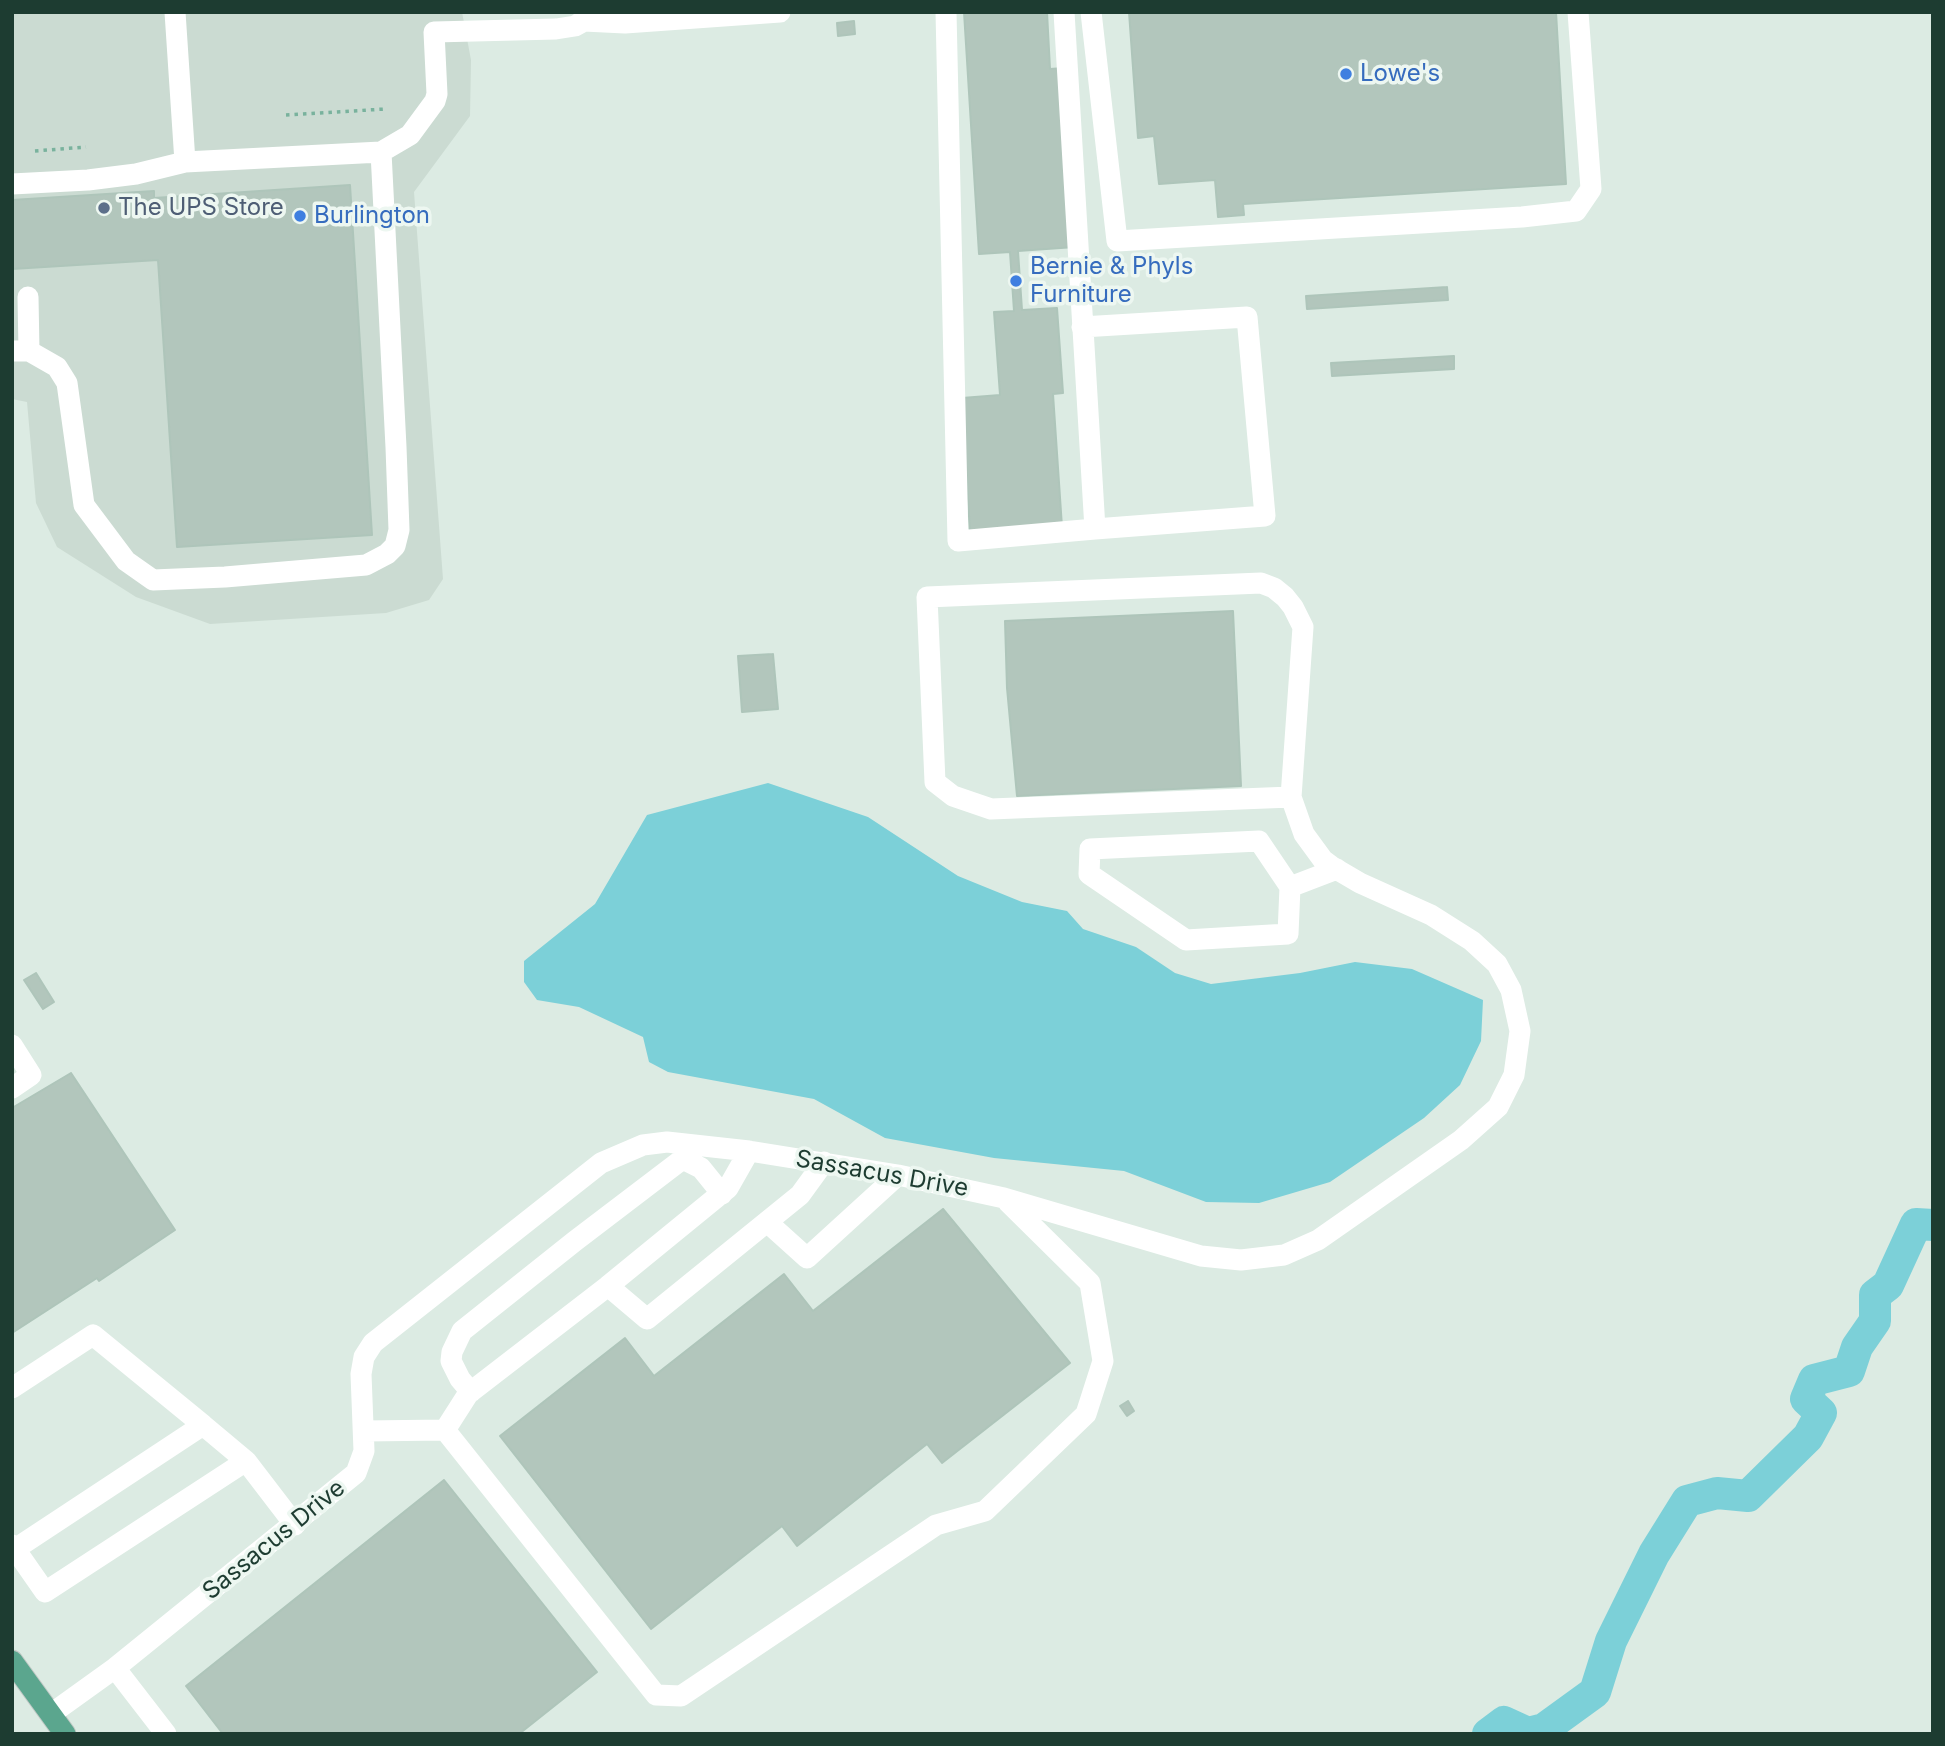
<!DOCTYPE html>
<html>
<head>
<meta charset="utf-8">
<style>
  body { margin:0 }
  #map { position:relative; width:1945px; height:1746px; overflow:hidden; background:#dcebe3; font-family:Inter,sans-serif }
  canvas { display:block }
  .frame { position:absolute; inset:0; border:14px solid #1d3c31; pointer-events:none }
</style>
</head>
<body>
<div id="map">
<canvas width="1945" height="1746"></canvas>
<div class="frame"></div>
</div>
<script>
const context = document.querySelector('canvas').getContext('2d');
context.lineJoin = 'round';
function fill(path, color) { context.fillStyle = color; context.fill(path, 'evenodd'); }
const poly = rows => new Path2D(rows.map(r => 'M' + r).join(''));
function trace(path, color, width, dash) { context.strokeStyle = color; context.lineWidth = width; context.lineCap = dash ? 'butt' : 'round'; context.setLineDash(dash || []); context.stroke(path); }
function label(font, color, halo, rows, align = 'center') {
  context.font = font + ' Inter,sans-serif'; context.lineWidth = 7; context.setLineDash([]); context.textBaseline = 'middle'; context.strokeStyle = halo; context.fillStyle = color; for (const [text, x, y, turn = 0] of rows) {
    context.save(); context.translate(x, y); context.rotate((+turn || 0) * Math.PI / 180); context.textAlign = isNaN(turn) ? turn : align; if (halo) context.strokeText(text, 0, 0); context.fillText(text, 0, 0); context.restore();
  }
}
fill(poly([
  [12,12,462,12,471,60,470,116,414,192,443,579,429,600,386,613,210,624,136,597,57,547,36,503,27,402,12,399]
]), '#cbdbd2');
fill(poly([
  [768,783,868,817,958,876,1022,902,1067,911,1083,929,1136,947,1175,973,1211,984,1300,973,1355,962,1412,969,1483,1000,1481,1041,1460,1085,1424,1118,1330,1182,1259,1203,1206,1202,1124,1171,994,1158,885,1138,814,1099,668,1072,649,1062,643,1037,579,1007,537,1000,524,982,524,961,595,904,647,815]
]), '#7cd0d8');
trace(poly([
  [1488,1734,1504,1722,1528,1733,1544,1729,1595,1692,1611,1641,1654,1554,1687,1501,1717,1493,1748,1496,1808,1437,1821,1413,1806,1399,1814,1380,1849,1371,1857,1347,1875,1321,1875,1295,1888,1285,1916,1224,1933,1225]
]), '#7cd0d8', 32);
const building = poly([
  [964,12,1047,12,1050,69,1064,68,1075,247,1018,251,1022,310,1057,308,1063,393,1053,394,1062,527,970,533,962,398,1000,395,994,312,1014,311,1010,252,979,254,964,12],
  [1129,12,1556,12,1566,184,1243,204,1244,215,1218,217,1215,180,1159,184,1154,136,1138,138,1129,12],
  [854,21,855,34,838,36,837,23,854,21],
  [350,185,372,535,177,547,158,260,12,269,12,200,154,191,154,198,350,185],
  [1447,287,1448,300,1307,309,1306,296,1447,287],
  [1454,356,1454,369,1332,376,1331,363,1454,356],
  [1233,611,1241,786,1017,796,1007,688,1005,621,1233,611],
  [773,654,778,709,742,712,738,656,773,654],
  [36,973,54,1002,43,1009,24,980,36,973],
  [71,1073,175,1230,99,1281,97,1278,12,1333,12,1108,71,1073],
  [943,1209,1070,1363,942,1463,927,1444,797,1546,782,1526,651,1629,500,1436,625,1338,654,1376,784,1274,813,1311,943,1209],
  [1128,1401,1134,1411,1127,1416,1120,1406,1128,1401],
  [444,1480,597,1672,519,1734,223,1734,186,1686,444,1480]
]);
fill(building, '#b2c6bc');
trace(building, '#aec5ba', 2);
const major = poly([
  [12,1661,65,1734]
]);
trace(major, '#c0c8c5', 23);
trace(poly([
  [286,115,385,109],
  [35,151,86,147]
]), '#79b29d', 3.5, [3.5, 5]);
trace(poly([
  [175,12,185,162],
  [946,12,958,541,1095,529,1064,12],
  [1091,12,1117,241,1522,217,1576,211,1591,189,1578,12],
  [584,21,625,23,780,12],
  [12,184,88,180,136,174,185,162,381,152],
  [28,297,29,351],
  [1082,327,1247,317,1265,516,1095,529],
  [12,351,29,351,57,367,67,383,84,505,126,561,153,580,225,577,366,565,387,554,395,546,399,530,396,447,381,152,410,135,435,101,437,94,434,32,556,29,575,26,584,21,584,12],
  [1290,887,1288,934,1186,940,1089,874,1090,849,1259,841,1290,887,1337,869],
  [12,1045,31,1075,12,1088],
  [767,1222,807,1258,898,1175],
  [608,1286,728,1188,749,1151],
  [12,1388,93,1335,203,1425,15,1549,12,1545],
  [471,1392,460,1379,451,1361,452,1352,462,1331,575,1241,680,1161,687,1161,701,1168,722,1194],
  [203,1425,246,1461],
  [445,1430,468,1394,608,1286,647,1319,800,1195,824,1162],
  [365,1431,445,1430,656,1695,681,1696,936,1525,985,1511,1086,1414,1103,1361,1090,1283,1008,1202],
  [15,1549,45,1592,246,1461,295,1525],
  [115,1668,166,1734],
  [51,1714,115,1668,356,1473,364,1451,361,1374,364,1357,373,1343,601,1163,643,1145,667,1142,749,1151,898,1175,1004,1198,1201,1256,1241,1260,1284,1255,1318,1240,1461,1140,1498,1107,1514,1075,1520,1031,1511,990,1497,964,1472,941,1431,915,1360,883,1331,866,1323,860,1304,834,1291,797,1303,627,1293,607,1285,597,1274,588,1261,583,927,597,935,782,953,796,991,809,1291,797]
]), '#fff', 21);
trace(major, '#5ba68e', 21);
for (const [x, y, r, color] of [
  [1346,74,7,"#3f7fe0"],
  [104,208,7,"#5c6f8a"],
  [300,216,7,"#3f7fe0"],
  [1016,281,7,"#3f7fe0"]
]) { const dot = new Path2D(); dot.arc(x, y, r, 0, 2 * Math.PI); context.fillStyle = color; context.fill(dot); trace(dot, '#edf7f1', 2.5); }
label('24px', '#366cbe', '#edf7f1', [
  ["Lowe's",1360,74],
  ["Burlington",314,216],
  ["Bernie & Phyls",1030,267],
  ["Furniture",1030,295]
], 'left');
label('24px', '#4e5e75', '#edf7f1', [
  ["The UPS Store",118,208]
], 'left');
label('24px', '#1d3c31', '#edf7f1', [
  ["Sassacus Drive",882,1174,10],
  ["Sassacus Drive",274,1540,-39]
]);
</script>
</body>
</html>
